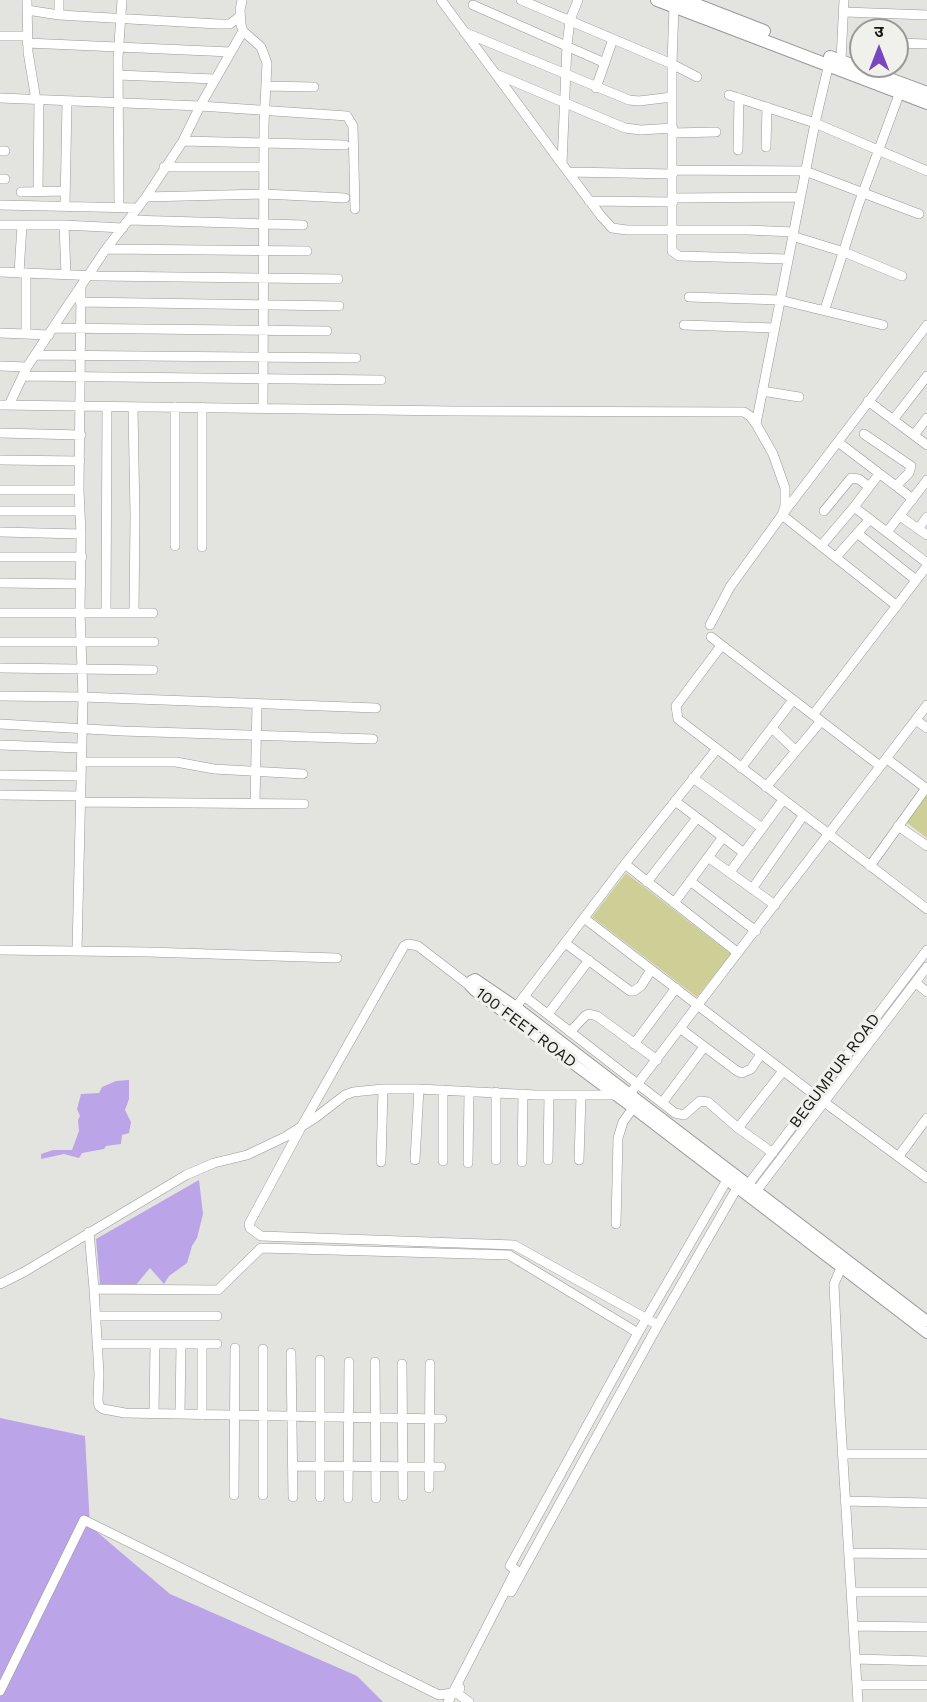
<!DOCTYPE html>
<html>
<head>
<meta charset="utf-8">
<style>
  body { margin:0 }
  #map { position:relative; width:927px; height:1702px; overflow:hidden; background:#e3e3e0; font-family:"Work Sans","Noto Sans Devanagari",sans-serif }
  canvas { display:block }
  .north { position:absolute; left:849px; top:18px; width:60px; height:60px; box-sizing:border-box; background:#f0f0ed; border:2px solid #999997; border-radius:50%; rotate:0deg; font-size:16px; font-weight:700; line-height:24px; text-align:center; color:#161615 }
  .north::after { content:''; display:block; margin:auto; width:21px; height:27px; background:#7846be; clip-path:polygon(50% 0,100% 100%,50% 72%,0 100%) }
</style>
</head>
<body>
<div id="map">
<canvas width="927" height="1702"></canvas>
<div class="north">उ</div>
</div>
<script>
const context = document.querySelector('canvas').getContext('2d');
context.lineJoin = 'round';
function fill(path, color) { context.fillStyle = color; context.fill(path, 'evenodd'); }
const poly = rows => new Path2D(rows.map(r => 'M' + r).join(''));
function trace(path, color, width, dash) { context.strokeStyle = color; context.lineWidth = width; context.lineCap = dash ? 'butt' : 'round'; context.setLineDash(dash || []); context.stroke(path); }
function label(font, color, halo, rows, align = 'center') {
  context.font = font + ' "Work Sans",sans-serif'; context.lineWidth = 6; context.setLineDash([]); context.textBaseline = 'middle'; context.strokeStyle = halo; context.fillStyle = color; for (const [text, x, y, turn = 0] of rows) {
    context.save(); context.translate(x, y); context.rotate((+turn || 0) * Math.PI / 180); context.textAlign = isNaN(turn) ? turn : align; if (halo) context.strokeText(text, 0, 0); context.fillText(text, 0, 0); context.restore();
  }
}
fill(poly([
  [927,794,927,838,906,822],
  [626,873,731,954,697,997,592,917]
]), '#cecf96');
fill(poly([
  [129,1080,129,1099,125,1110,131,1122,129,1133,122,1135,121,1144,106,1146,104,1149,82,1153,79,1158,64,1154,41,1159,41,1154,53,1150,72,1150,79,1131,78,1120,80,1116,77,1109,81,1094,99,1093,102,1087,116,1081],
  [199,1180,203,1214,197,1238,192,1246,187,1263,169,1276,164,1284,150,1268,135,1286,100,1284,96,1239],
  [0,1418,85,1436,90,1526,170,1594,357,1676,383,1702,0,1702]
]), '#bba4e8');
const minor = poly([
  [27,0,28,52,36,100],
  [59,0,59,15],
  [242,0,240,10,241,25,243,31,261,47,267,63,264,124,263,407],
  [441,0,562,164,601,216,612,228,627,230,748,230,793,232],
  [521,0,672,64,697,77],
  [677,0,674,6,672,64,672,251,679,256,788,259],
  [473,5,605,63],
  [27,10,59,15,218,24,230,24,239,17],
  [845,12,927,15],
  [464,32,629,100,639,101,672,97],
  [0,36,27,36],
  [27,43,231,52],
  [897,43,927,44],
  [841,60,844,0],
  [496,74,625,128,641,130,673,128],
  [118,75,215,79],
  [266,86,314,87],
  [596,88,613,39],
  [729,95,815,123,927,171],
  [0,98,200,106,347,116,353,126,355,209],
  [673,133,716,132],
  [183,141,345,145],
  [766,147,767,107],
  [738,150,739,98],
  [0,151,5,151],
  [562,164,567,45,570,20,578,0],
  [164,167,264,167],
  [673,170,805,171,919,214],
  [568,172,673,174],
  [0,179,5,179],
  [38,191,39,100],
  [21,192,65,191],
  [146,197,264,194,345,198],
  [673,198,800,197],
  [589,201,673,202],
  [0,205,138,208],
  [65,206,67,101],
  [119,207,118,58,122,0],
  [129,220,303,225],
  [0,225,64,225,123,228],
  [64,225,66,274],
  [792,236,844,252,902,276],
  [106,249,307,251],
  [0,272,99,276,338,279],
  [19,273,22,225],
  [26,273,26,334],
  [689,297,780,300,883,325],
  [80,302,339,306],
  [825,309,858,206,900,92],
  [684,325,774,328],
  [53,328,327,331],
  [0,333,49,335],
  [35,355,356,358],
  [0,366,27,367],
  [23,376,381,380],
  [762,391,799,397],
  [868,401,927,445],
  [0,405,453,411,744,412,750,416,756,424,773,454,785,488,785,506,782,515,730,587,710,625],
  [9,405,27,367,66,308,106,249,146,197,183,141,200,106,243,31],
  [133,408,135,516,134,613],
  [893,420,927,376],
  [756,424,815,123,830,59],
  [0,433,81,435],
  [864,434,911,466,909,473,896,486],
  [914,435,927,418],
  [838,442,913,499],
  [0,460,80,461],
  [0,490,79,490],
  [854,507,927,563],
  [0,511,80,511],
  [824,511,851,478,859,479,869,487],
  [900,516,927,535],
  [918,529,927,517],
  [0,532,81,534],
  [887,532,927,480],
  [857,533,916,580],
  [175,546,175,407],
  [821,546,854,507,879,474],
  [202,547,202,407],
  [0,557,82,557],
  [836,557,870,519],
  [0,583,81,584],
  [897,606,782,515,927,325],
  [0,613,153,613],
  [106,613,107,407],
  [711,637,880,766],
  [0,642,154,642],
  [721,646,676,706,678,719,927,909],
  [0,668,153,670],
  [0,696,83,697,376,708],
  [813,715,927,566],
  [916,720,927,728],
  [0,724,122,731,373,739],
  [772,728,796,751],
  [0,745,80,748],
  [887,759,927,789],
  [81,762,176,762,214,769,303,774],
  [741,768,793,700],
  [0,775,81,776],
  [693,778,762,828],
  [766,787,821,721],
  [0,795,81,796],
  [675,801,744,853],
  [81,802,304,804],
  [255,804,257,704],
  [898,826,927,846],
  [708,857,775,905],
  [625,864,738,953],
  [870,866,926,788],
  [730,872,783,800],
  [690,881,756,931],
  [647,882,697,818],
  [752,889,803,816],
  [674,903,723,837],
  [584,918,816,1096,927,1178],
  [565,943,630,991,634,991,641,986,651,970],
  [0,950,148,952,337,958],
  [77,951,83,697,80,613,81,534,79,490,81,287],
  [916,983,927,992],
  [470,986,418,946,408,944,404,946,304,1122,249,1224,250,1228,261,1236,514,1245,658,1325],
  [524,996,675,1113,684,1115,700,1101,708,1102,738,1128,773,1153],
  [516,1007,625,864,716,750],
  [548,1014,589,960],
  [681,1029,737,1071,742,1073,751,1069,761,1054],
  [570,1032,585,1016,589,1014,597,1016,657,1060],
  [634,1044,676,988],
  [662,1103,704,1047],
  [738,1128,783,1071],
  [899,1156,927,1118],
  [415,1160,419,1089],
  [496,1160,496,1092],
  [548,1160,549,1095],
  [579,1160,581,1096],
  [443,1161,443,1090],
  [381,1162,383,1089],
  [522,1162,523,1094],
  [468,1163,469,1092],
  [744,1190,927,950],
  [754,1194,927,967],
  [616,1224,618,1138,623,1122,633,1108],
  [89,1232,94,1289,99,1374,98,1400,99,1406,103,1409,125,1413,442,1419],
  [841,1268,834,1284,840,1412,858,1702],
  [0,1284,24,1272,186,1175,214,1163,247,1155,285,1137,315,1118,345,1095,353,1092,383,1089,419,1089,536,1095,629,1095,927,705],
  [94,1289,218,1290,261,1248,509,1255,638,1333],
  [96,1316,217,1316],
  [97,1344,217,1344],
  [291,1353,293,1497],
  [320,1360,320,1497],
  [375,1362,376,1498],
  [402,1364,403,1496],
  [154,1413,155,1344],
  [180,1414,181,1344],
  [202,1415,202,1344],
  [842,1454,927,1454],
  [293,1466,441,1467],
  [429,1488,430,1364],
  [234,1495,235,1348],
  [263,1495,263,1349],
  [348,1498,349,1362],
  [845,1501,927,1503],
  [849,1553,927,1554],
  [511,1592,658,1325,737,1188],
  [851,1592,927,1592],
  [853,1626,927,1627],
  [855,1659,927,1661],
  [857,1685,927,1685],
  [460,1688,458,1694,469,1702],
  [0,1691,84,1520,439,1695,452,1693,458,1694],
  [448,1702,516,1570,510,1566,638,1333,727,1180]
]);
const tertiary = poly([
  [927,1321,516,1007,475,979,471,981,470,986,475,991,633,1108,927,1333]
]);
const secondary = poly([
  [657,0,927,103],
  [684,0,764,31],
  [830,57,927,93]
]);
trace(minor, '#989895', 10);
trace(tertiary, '#989895', 12);
trace(secondary, '#989895', 14);
trace(minor, '#fff', 9);
trace(tertiary, '#fff', 10);
trace(secondary, '#fff', 12);
label('16px', '#161615', '#f0f0ed', [
  ["100 FEET ROAD",526,1028,37],
  ["BEGUMPUR ROAD",835,1071,-53]
]);
</script>
</body>
</html>
